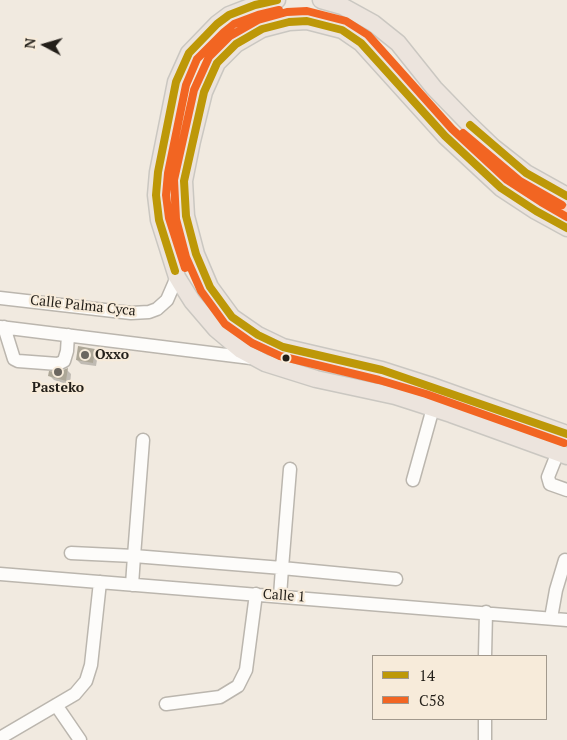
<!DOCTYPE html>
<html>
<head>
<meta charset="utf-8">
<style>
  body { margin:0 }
  #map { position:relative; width:567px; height:740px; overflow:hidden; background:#f1eae0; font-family:"PT Serif",serif }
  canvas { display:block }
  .legend { position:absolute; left:372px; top:655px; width:175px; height:65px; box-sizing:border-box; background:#f7ebda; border:1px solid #a2998d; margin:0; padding:6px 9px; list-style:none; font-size:15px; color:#231f19 }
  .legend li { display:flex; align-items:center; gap:10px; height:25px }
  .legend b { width:25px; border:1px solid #a2998d }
  .north { position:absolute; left:20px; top:20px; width:50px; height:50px; -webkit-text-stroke:4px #f7ebda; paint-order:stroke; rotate:276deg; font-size:14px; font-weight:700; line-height:20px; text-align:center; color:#231f19 }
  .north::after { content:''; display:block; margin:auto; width:18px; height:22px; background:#231f19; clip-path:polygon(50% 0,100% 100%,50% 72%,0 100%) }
</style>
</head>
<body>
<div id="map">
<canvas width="567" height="740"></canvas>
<ul class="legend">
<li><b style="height:6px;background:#bd9808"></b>14</li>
<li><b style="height:6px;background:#f26522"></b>C58</li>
</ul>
<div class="north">N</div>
</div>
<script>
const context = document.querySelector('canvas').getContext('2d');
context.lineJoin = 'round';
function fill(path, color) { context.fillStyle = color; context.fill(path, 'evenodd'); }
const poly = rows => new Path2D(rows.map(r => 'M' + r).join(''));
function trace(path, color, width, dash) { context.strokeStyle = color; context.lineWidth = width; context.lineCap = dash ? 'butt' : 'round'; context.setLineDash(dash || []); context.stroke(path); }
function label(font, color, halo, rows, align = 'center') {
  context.font = font + ' "PT Serif",serif'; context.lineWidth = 4.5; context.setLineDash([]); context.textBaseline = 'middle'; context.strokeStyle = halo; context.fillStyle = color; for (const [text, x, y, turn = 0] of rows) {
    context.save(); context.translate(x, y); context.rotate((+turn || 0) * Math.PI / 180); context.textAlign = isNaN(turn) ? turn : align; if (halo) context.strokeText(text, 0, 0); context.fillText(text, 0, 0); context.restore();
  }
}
fill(poly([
  [538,191,567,199,567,218,545,208]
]), '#f9d3c6');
fill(poly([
  [94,350,98,354,96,366,81,364,77,360],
  [67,370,71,374,70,385,54,380,50,376]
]), '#0003');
fill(poly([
  [78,346,95,349,93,363,76,360],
  [68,368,66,381,48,376,49,371,58,372]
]), '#ada797');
const minor = poly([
  [0,298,131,313,149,312,157,309,167,300,177,277],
  [0,327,251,358],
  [4,327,14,359,18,361,58,364,64,361,67,351,68,335],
  [558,452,548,477,550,484,567,490],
  [290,469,282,568,396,579],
  [413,480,433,408],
  [71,553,134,556,143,440],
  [0,574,567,620],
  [132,585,134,556,282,568,280,596],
  [551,618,556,590,565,560],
  [485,656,486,612],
  [166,704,220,697,238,686,246,670,256,594],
  [56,705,80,740],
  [0,738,75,694,86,681,91,665,100,582],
  [485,740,485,719]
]);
const major = poly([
  [277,0,255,5,229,15,217,24,189,53,176,82,158,172,156,195,159,220,177,277,180,282,192,301,216,329,241,350,265,363,316,379,395,396,451,414,567,456],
  [321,0,342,6,373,23,398,43,434,88,467,122,493,147,526,173,567,196],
  [567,228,536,211,501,188,445,136,361,43,342,30,307,21,289,22,262,29,236,44,217,63,204,92,192,141,184,181,186,216,196,254,210,287,232,317,258,335,283,347,382,370,429,385,567,434]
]);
trace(minor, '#bbb6ae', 15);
trace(major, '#cac7c1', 19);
trace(minor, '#fdfcfa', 12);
trace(major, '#ece4dd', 16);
trace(poly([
  [470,125,526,173,567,196],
  [567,228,536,211,501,188,445,136,361,43,342,30,307,21,289,22,262,29,236,44,217,63,204,92,184,181,186,216,196,254,210,287,232,317,258,335,283,347,382,370,567,434],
  [175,271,159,220,156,195,158,172,176,82,189,53,217,24,229,15,255,5,277,0]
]), '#bd9808', 8);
trace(poly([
  [463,133,520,181,562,205],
  [185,268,169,218,166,195,168,173,186,85,197,59,224,32,234,24,258,15,279,10],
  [564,443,426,394,379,380,280,356,252,343,225,324,201,291,186,257,176,219,174,180,194,90,209,57,230,36,258,20,287,12,307,11,346,21,368,35,452,129,507,180,541,202,567,217]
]), '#f26522', 8);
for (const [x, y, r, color] of [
  [85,355,5,"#6b665f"],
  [286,358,4.5,"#231f19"],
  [58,372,5,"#6b665f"]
]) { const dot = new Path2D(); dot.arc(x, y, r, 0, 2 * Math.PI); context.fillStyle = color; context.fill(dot); trace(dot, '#f7ebda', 2); }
label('14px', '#231f19', '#f7ebda', [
  ["Calle Palma Cyca",83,306,6],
  ["Calle 1",284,596,4]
]);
label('bold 14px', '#231f19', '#f7ebda', [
  ["Oxxo",95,355],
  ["Pasteko",58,388,"center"]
], 'left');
</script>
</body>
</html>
